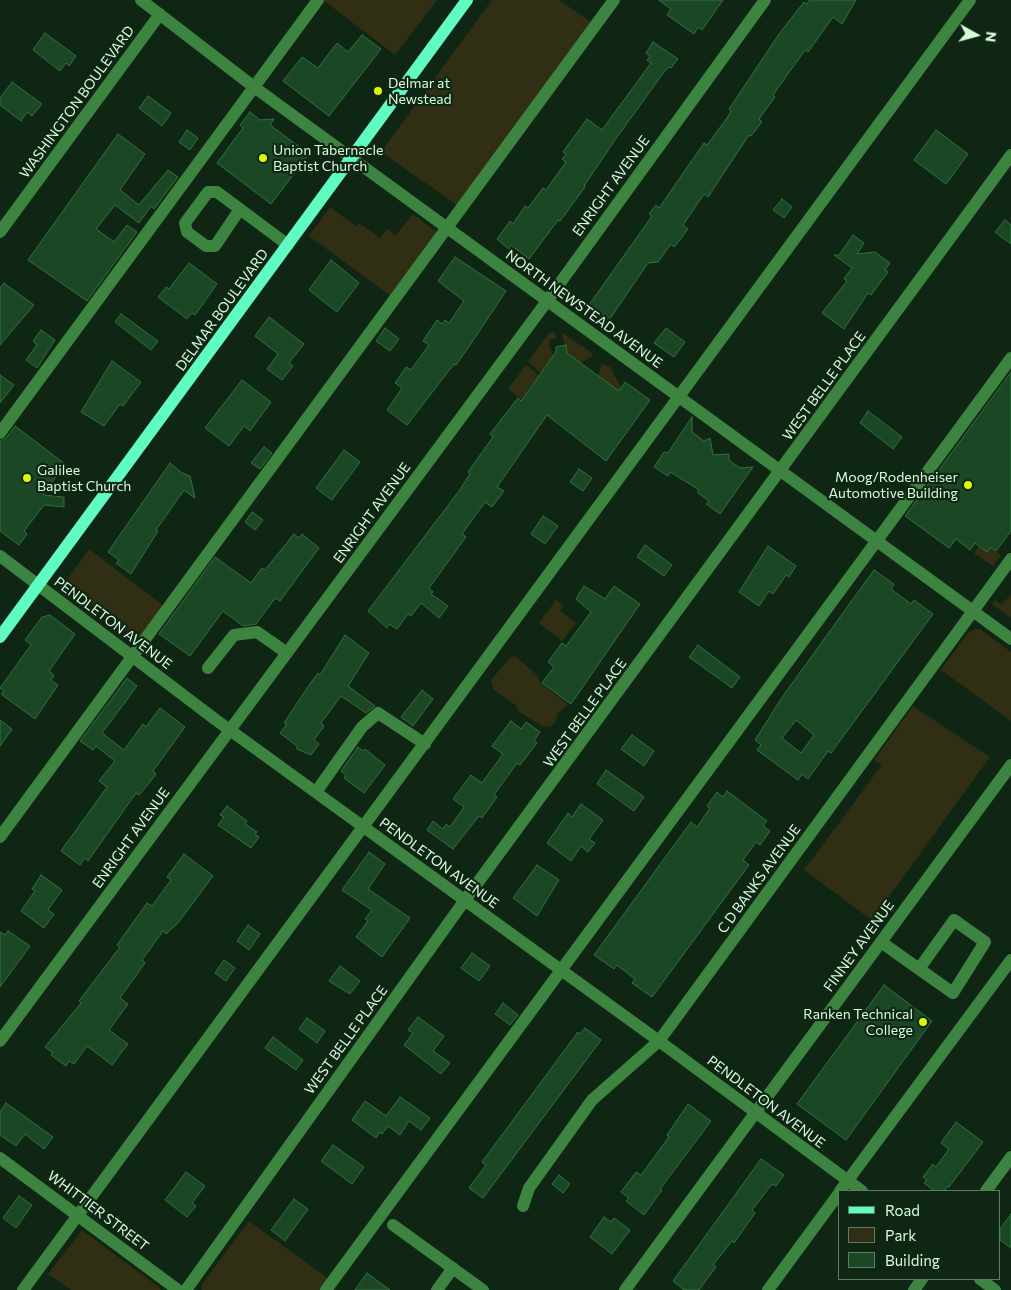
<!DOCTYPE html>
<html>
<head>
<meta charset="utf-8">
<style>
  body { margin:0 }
  #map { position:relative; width:1011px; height:1290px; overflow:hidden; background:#102614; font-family:Commissioner,sans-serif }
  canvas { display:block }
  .legend { position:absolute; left:838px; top:1190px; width:162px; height:90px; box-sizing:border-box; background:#102614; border:1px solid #5f7c64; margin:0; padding:6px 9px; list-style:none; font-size:15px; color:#d6fedb }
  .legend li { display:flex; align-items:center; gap:10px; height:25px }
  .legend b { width:25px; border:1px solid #5f7c64 }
  .north { position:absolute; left:951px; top:10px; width:50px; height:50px; -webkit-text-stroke:4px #102614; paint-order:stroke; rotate:97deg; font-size:14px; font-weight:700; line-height:20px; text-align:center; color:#d6fedb }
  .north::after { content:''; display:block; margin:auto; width:18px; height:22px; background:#d6fedb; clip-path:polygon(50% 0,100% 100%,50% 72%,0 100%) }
</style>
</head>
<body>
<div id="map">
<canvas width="1011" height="1290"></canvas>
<ul class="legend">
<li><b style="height:6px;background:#60fbc3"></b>Road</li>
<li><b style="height:14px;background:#302f13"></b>Park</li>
<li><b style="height:14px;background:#1c4725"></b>Building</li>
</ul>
<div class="north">N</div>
</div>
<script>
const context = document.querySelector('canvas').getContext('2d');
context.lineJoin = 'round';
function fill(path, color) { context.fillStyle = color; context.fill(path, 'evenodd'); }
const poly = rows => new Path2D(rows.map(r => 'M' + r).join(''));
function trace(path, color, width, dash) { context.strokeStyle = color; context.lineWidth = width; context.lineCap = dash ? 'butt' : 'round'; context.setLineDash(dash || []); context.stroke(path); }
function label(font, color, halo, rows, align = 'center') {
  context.font = font + ' Commissioner,sans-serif'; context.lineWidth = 4.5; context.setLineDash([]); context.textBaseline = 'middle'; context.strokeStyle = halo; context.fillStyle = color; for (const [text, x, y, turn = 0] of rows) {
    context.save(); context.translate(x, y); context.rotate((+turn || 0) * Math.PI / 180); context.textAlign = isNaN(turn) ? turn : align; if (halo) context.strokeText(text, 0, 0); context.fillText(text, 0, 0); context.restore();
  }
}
fill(poly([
  [323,0,437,0,395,55],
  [492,0,559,0,591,22,457,205,381,152],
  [330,207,357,227,359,223,380,238,387,229,396,235,413,214,438,233,392,297,309,236],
  [555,332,556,338,550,340,549,345,554,356,541,373,528,362,549,333],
  [561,332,592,353,593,356,581,363,567,353],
  [602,363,610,367,621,387,616,395,598,376],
  [526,365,539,375,521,399,508,389],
  [979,546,987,552,991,547,1001,555,993,566,974,553],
  [89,549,165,607,141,641,64,584],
  [1011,594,1011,618,992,604,995,600,1002,605],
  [556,600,564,605,560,611,576,623,562,641,539,623],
  [975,629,980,629,1011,652,1011,721,941,670,968,633],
  [515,656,537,675,540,683,568,704,557,714,556,721,551,726,544,727,518,711,517,706,493,689,491,680,510,658],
  [913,706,990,757,872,920,804,870,882,765,874,760],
  [249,1221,330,1280,323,1290,202,1290,202,1284],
  [82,1230,159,1287,161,1290,71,1290,48,1274]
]), '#302f13');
const building = poly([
  [659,0,723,0,702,30,698,27,694,34,667,15,671,9,659,0],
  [810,0,856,0,842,24,833,17,808,52,805,50,773,95,775,97,759,119,762,122,758,127,751,136,749,135,708,197,704,194,683,225,688,229,679,241,674,247,671,244,658,262,648,263,609,320,589,305,652,216,649,214,656,205,659,208,704,143,707,145,727,118,731,111,729,109,779,34,804,2,806,4,810,0],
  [45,33,76,56,69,66,66,63,60,71,33,50,45,33],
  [362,35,381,49,329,116,283,81,302,57,318,68,337,43,348,52,362,35],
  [653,42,678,59,671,68,669,67,664,72,615,140,584,186,585,187,560,221,558,220,529,259,511,245,509,249,497,239,510,221,513,224,525,206,528,208,543,188,546,190,566,162,562,159,566,154,563,152,587,119,602,130,651,63,647,60,650,56,646,53,653,42],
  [12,82,42,104,32,116,27,112,21,121,0,105,0,98,12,82],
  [148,96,171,113,162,126,139,108,148,96],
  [250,112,260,120,274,119,270,125,309,154,271,204,217,163,243,128,240,125,250,112],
  [187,130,198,138,190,150,179,142,187,130],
  [936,130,968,154,946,184,914,160,936,130],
  [118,134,145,154,120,190,139,205,168,170,178,177,154,209,151,206,139,223,115,205,96,229,114,242,127,225,137,232,87,301,28,260,118,134],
  [782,199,792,207,784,218,773,210,782,199],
  [1005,220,1011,225,1011,244,995,232,1005,220],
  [853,235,864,243,857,254,875,252,890,263,885,270,888,272,871,295,868,293,844,329,822,313,847,281,844,279,852,268,834,255,839,255,853,235],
  [455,257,506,291,468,348,456,365,454,364,407,425,387,410,402,388,395,383,406,367,411,370,429,345,423,341,437,320,442,324,445,320,449,323,464,301,438,281,455,257],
  [331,260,359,283,337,312,309,290,331,260],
  [189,263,217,284,195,315,192,313,187,319,158,297,166,287,169,289,172,285,189,263],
  [4,283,34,305,0,345,0,288,4,283],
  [121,314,158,341,151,350,115,322,121,314],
  [269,317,304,344,289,363,293,366,282,380,267,369,278,354,255,336,269,317],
  [385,328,399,339,390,351,376,341,385,328],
  [666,328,685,342,674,357,654,343,666,328],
  [41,330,55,340,37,368,26,360,37,345,33,341,41,330],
  [566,345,567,353,619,391,625,382,650,400,606,461,547,415,497,487,504,491,492,507,485,502,462,534,466,537,429,588,433,592,431,594,448,606,439,618,421,603,411,616,408,614,397,629,389,624,387,628,368,611,459,491,470,474,468,472,493,437,490,434,518,398,521,401,556,352,556,347,566,345],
  [112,361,141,382,123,406,120,404,104,426,81,412,112,361],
  [1011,372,1011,531,996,551,991,547,987,552,975,543,970,550,956,539,949,548,905,516,1011,372],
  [0,375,14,385,0,403,0,375],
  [242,380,271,402,250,431,244,426,229,446,205,428,242,380],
  [868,411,902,437,893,449,860,423,868,411],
  [692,417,692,432,704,441,710,438,713,455,729,454,729,460,740,468,753,467,720,514,706,504,709,501,698,493,698,489,670,472,668,476,654,467,664,452,668,453,692,417],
  [15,426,65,464,43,495,64,497,64,507,44,505,24,531,27,534,19,545,0,531,0,441,6,438,15,426],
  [264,447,272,453,260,469,251,463,264,447],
  [344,450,360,462,332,500,316,488,344,450],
  [170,463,182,473,190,476,195,498,184,490,156,530,158,531,131,574,116,563,119,560,108,552,170,463],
  [579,469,592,478,583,491,570,482,579,469],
  [252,512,263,520,255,530,245,522,252,512],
  [543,516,558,526,545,544,531,534,543,516],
  [294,534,299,538,302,534,319,548,280,601,275,598,256,624,243,626,223,611,190,656,159,634,215,557,251,583,262,568,265,570,294,534],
  [645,545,672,565,664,576,637,557,645,545],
  [768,546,796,566,789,577,786,575,773,594,769,591,759,606,739,592,768,546],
  [874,570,894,584,891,589,911,604,914,600,933,614,831,753,828,751,808,779,802,774,798,780,757,750,761,745,755,740,783,696,874,570],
  [796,720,814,735,801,753,782,738,796,720],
  [584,586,605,599,614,586,640,604,571,704,542,683,554,667,548,662,562,643,566,646,591,612,576,599,584,586],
  [50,615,75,634,49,671,54,675,51,680,58,685,35,719,1,694,4,691,0,688,31,645,25,640,42,617,50,615],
  [345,635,369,653,348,686,375,706,366,713,341,696,321,723,324,726,314,740,319,744,311,755,297,749,297,746,280,733,287,724,284,723,307,688,318,673,320,675,345,635],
  [698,645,740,677,732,688,689,657,698,645],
  [127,678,137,686,102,733,124,750,143,724,146,727,160,708,185,727,153,771,156,774,150,782,139,795,136,793,88,861,85,858,80,865,61,851,107,787,99,781,115,761,96,746,93,750,80,741,127,678],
  [422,690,433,699,413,726,401,717,422,690],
  [0,720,12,729,0,746,0,720],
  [511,721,521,729,526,722,540,732,534,741,537,743,520,765,517,763,494,795,497,797,482,818,479,816,453,849,427,830,433,821,443,829,446,824,450,827,464,807,453,799,471,775,482,783,498,761,503,754,492,746,511,721],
  [632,735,654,751,644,766,621,749,632,735],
  [358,747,363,751,365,749,385,765,364,793,344,778,346,775,341,771,358,747],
  [606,770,644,797,634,811,597,784,606,770],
  [727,791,767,821,763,826,770,831,760,845,756,842,743,860,749,865,652,997,632,983,635,979,617,965,614,969,594,955,691,822,697,827,710,808,707,806,717,792,723,797,727,791],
  [581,804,603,820,589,839,595,843,588,852,581,846,571,861,547,843,568,813,572,817,581,804],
  [227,806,247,821,245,824,257,832,255,834,259,837,251,848,218,825,224,817,220,815,227,806],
  [369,852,385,864,368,889,410,918,382,957,356,937,368,921,365,919,372,910,342,890,369,852],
  [184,854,213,876,178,923,166,934,163,931,142,960,145,963,120,998,128,1004,109,1030,128,1044,112,1065,87,1046,74,1064,69,1061,66,1066,51,1055,53,1053,45,1047,81,1003,79,1001,120,947,117,945,147,903,152,906,171,880,167,877,184,854],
  [537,865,559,880,537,916,513,898,537,865],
  [41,875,62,890,48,910,54,914,44,928,21,911,35,891,32,889,41,875],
  [248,925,260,934,249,950,237,941,248,925],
  [8,931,30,946,0,987,0,932,5,935,8,931],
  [472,953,490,966,479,981,461,968,472,953],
  [224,960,235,968,226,981,215,973,224,960],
  [340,966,360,981,350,994,329,981,340,966],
  [884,985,932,1021,846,1140,797,1104,884,985],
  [503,1003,518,1015,510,1025,495,1014,503,1003],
  [418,1017,444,1036,433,1051,450,1063,441,1074,404,1045,413,1033,408,1030,418,1017],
  [307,1018,325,1031,317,1043,299,1029,307,1018],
  [585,1028,601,1040,483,1198,469,1188,486,1165,482,1162,578,1032,580,1034,585,1028],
  [273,1037,303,1060,296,1070,265,1048,273,1037],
  [400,1097,430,1118,421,1130,409,1121,400,1135,388,1126,382,1134,380,1132,376,1138,352,1120,365,1101,386,1116,400,1097],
  [6,1103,53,1137,44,1149,25,1134,16,1146,0,1135,0,1112,6,1103],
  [688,1104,711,1121,660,1189,662,1190,644,1215,626,1201,629,1198,621,1192,636,1172,641,1175,669,1137,667,1135,688,1104],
  [956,1122,983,1142,949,1187,948,1186,944,1191,935,1191,924,1183,927,1180,923,1177,933,1164,936,1167,949,1149,941,1143,956,1122],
  [333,1145,364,1167,352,1184,321,1161,333,1145],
  [761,1159,784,1175,776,1186,772,1184,752,1210,755,1213,734,1243,732,1241,713,1265,716,1267,699,1290,684,1290,673,1281,761,1159],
  [186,1172,205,1186,192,1203,196,1206,187,1217,165,1200,186,1172],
  [559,1175,570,1184,563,1193,552,1184,559,1175],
  [19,1196,32,1205,16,1228,3,1218,19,1196],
  [294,1199,308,1209,285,1241,271,1230,294,1199],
  [1011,1214,1011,1248,1000,1240,1000,1229,1011,1214],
  [604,1217,611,1222,614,1218,630,1230,612,1254,590,1237,604,1217],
  [367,1273,390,1290,355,1290,367,1273]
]);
fill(building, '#1c4725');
trace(building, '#2f723d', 1);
trace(poly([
  [141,0,254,87,1011,639],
  [240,209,215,246,206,246,187,232,185,223,208,192,217,192,288,245],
  [0,232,160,14],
  [0,433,318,0],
  [0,556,216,720,659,1041,862,1191],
  [208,668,234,635,257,632,287,653],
  [316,792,362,727,378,713,425,744],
  [0,837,614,0],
  [881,942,919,969,953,993,985,942,954,920,919,969],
  [0,1041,539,312,765,0],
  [0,1158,178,1290],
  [840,1191,1011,960],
  [986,1191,1011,1157],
  [523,1206,529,1188,592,1100,659,1041,1011,559],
  [393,1225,483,1290],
  [980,1279,995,1290],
  [23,1290,970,0],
  [186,1290,465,900,1011,155],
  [326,1290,1011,358],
  [437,1290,453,1268],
  [625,1290,1011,765],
  [768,1290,840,1192],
  [914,1290,922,1279]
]), '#3c8440', 12);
trace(poly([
  [0,637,467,0]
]), '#60fbc3', 12);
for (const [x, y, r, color] of [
  [378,91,5,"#def907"],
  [263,158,5,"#def907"],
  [27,478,5,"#def907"],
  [968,485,5,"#def907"],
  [923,1022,5,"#def907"]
]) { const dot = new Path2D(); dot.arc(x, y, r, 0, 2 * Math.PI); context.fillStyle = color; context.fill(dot); trace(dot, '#102614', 2); }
label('14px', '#d6fedb', '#102614', [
  ["Delmar at",388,83],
  ["Newstead",388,99],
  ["Union Tabernacle",273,150],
  ["Baptist Church",273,166],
  ["Galilee",37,470],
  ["Baptist Church",37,486],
  ["Moog/Rodenheiser",958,477,"right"],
  ["Automotive Building",958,493,"right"],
  ["Ranken Technical",913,1014,"right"],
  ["College",913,1030,"right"]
], 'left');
label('14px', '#d6fedb', '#102614', [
  ["WASHINGTON BOULEVARD",77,102,-54],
  ["ENRIGHT AVENUE",611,186,-54],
  ["NORTH NEWSTEAD AVENUE",584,309,36],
  ["DELMAR BOULEVARD",222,310,-54],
  ["WEST BELLE PLACE",824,386,-54],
  ["ENRIGHT AVENUE",372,513,-54],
  ["PENDLETON AVENUE",113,623,37],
  ["WEST BELLE PLACE",585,713,-54],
  ["ENRIGHT AVENUE",131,838,-54],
  ["PENDLETON AVENUE",439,863,36],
  ["C D BANKS AVENUE",759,879,-54],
  ["FINNEY AVENUE",859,946,-54],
  ["WEST BELLE PLACE",346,1040,-54],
  ["PENDLETON AVENUE",766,1102,37],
  ["WHITTIER STREET",98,1211,37]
]);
</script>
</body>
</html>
